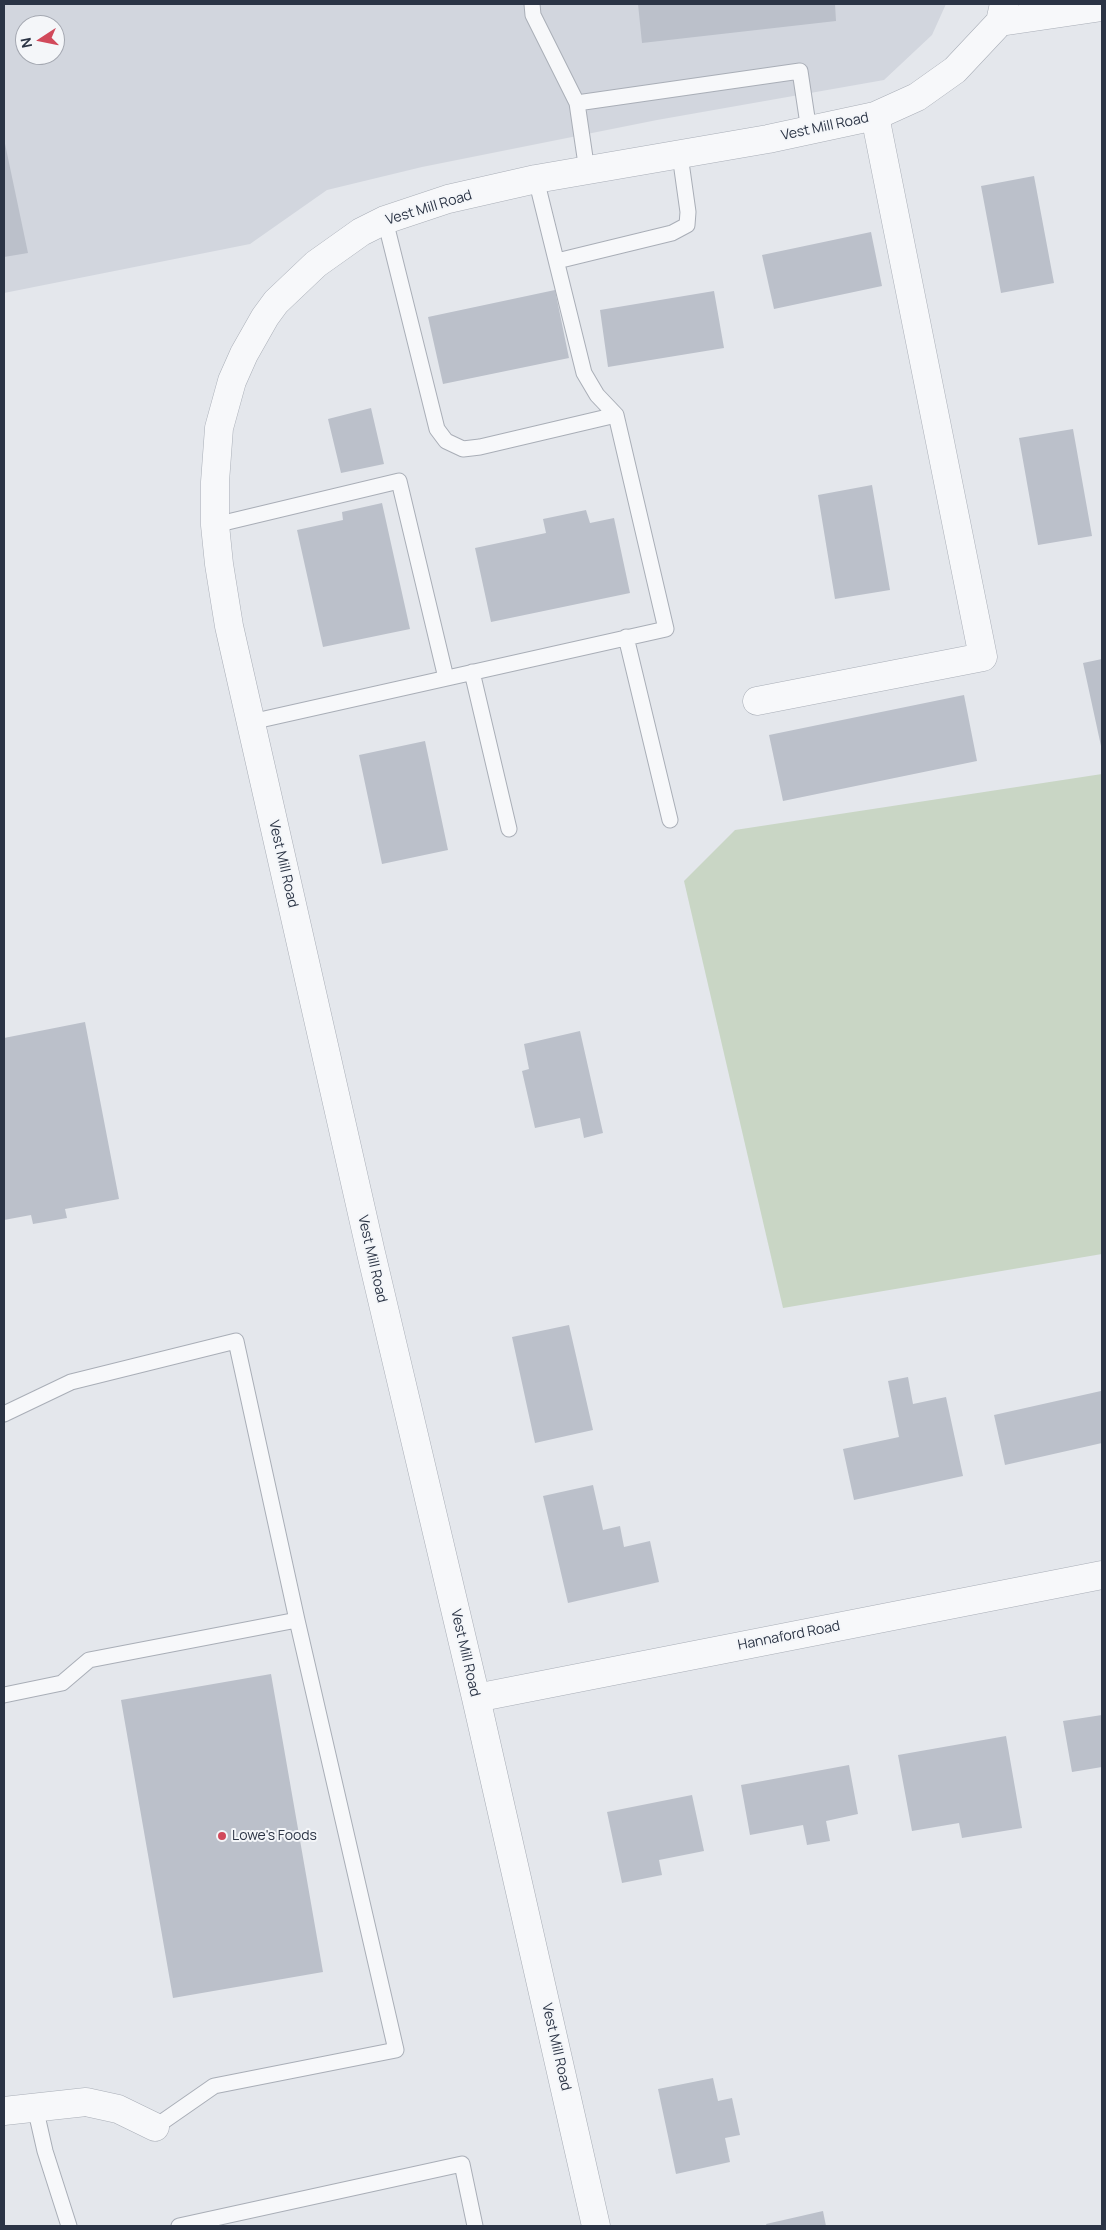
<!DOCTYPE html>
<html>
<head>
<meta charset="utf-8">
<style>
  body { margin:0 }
  #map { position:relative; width:1106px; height:2230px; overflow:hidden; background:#e4e7ec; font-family:Manrope,sans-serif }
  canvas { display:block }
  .frame { position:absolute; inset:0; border:5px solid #2b3445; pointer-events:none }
  .north { position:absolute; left:15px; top:15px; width:50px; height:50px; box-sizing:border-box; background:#f4f6f9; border:1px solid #a4a8b1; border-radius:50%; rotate:259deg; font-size:14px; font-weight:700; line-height:20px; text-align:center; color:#2b3445 }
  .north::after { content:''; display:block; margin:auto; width:18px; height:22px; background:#d1495b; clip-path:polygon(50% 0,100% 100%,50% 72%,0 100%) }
</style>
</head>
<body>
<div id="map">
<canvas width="1106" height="2230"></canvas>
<div class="frame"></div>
<div class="north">N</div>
</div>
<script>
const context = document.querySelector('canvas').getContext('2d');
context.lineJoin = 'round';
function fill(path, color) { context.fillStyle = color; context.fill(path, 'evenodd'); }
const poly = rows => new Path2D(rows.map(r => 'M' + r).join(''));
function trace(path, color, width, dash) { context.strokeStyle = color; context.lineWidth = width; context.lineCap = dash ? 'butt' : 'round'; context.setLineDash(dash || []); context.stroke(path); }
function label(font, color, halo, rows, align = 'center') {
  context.font = font + ' Manrope,sans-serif'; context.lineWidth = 4; context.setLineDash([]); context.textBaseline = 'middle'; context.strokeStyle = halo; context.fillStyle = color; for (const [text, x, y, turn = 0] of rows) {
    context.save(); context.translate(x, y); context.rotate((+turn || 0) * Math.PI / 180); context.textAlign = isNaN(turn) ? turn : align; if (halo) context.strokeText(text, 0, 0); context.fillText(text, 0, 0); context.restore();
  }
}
fill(poly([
  [4,4,946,4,932,35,884,80,657,120,422,167,327,190,250,244,4,293],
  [25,25,55,25,55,55,25,55]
]), '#d2d6de');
fill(poly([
  [1102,774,1102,1254,783,1308,684,881,735,830]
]), '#c9d6c5');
fill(poly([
  [638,4,835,4,836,21,642,43],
  [4,139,28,253,4,257],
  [1034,176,1054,283,1001,293,981,186],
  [871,232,882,286,774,309,762,255],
  [555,290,569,358,443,384,428,317],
  [714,291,724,348,608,367,600,310],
  [371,408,384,464,341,473,328,419],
  [1073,429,1092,536,1038,545,1019,438],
  [872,485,890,590,835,599,818,495],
  [382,503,410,629,323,647,297,530,343,520,342,512],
  [586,510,590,523,614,518,630,593,491,622,475,548,546,533,543,519],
  [1102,659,1102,745,1101,746,1083,663],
  [964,695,977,761,783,801,769,735],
  [425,741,448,850,382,864,359,755],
  [85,1022,119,1199,65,1209,67,1218,33,1224,31,1215,4,1220,4,1038],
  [580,1031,603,1133,584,1138,580,1118,535,1128,522,1071,529,1069,524,1044],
  [569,1325,593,1430,535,1443,512,1337],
  [908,1377,913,1404,946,1397,963,1476,854,1500,843,1449,899,1437,888,1381],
  [1101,1391,1102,1443,1005,1465,994,1415],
  [593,1485,603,1530,620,1526,624,1547,650,1541,659,1582,568,1603,543,1496],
  [271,1674,323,1972,173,1998,121,1700],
  [1102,1715,1102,1767,1072,1772,1063,1721],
  [1006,1736,1022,1828,962,1838,959,1823,912,1831,898,1755],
  [849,1765,858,1814,826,1821,830,1841,807,1845,803,1825,750,1835,741,1785],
  [692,1795,704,1851,659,1860,662,1875,622,1883,607,1812],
  [713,2078,718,2101,732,2098,740,2135,725,2138,730,2162,676,2174,658,2089],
  [823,2211,826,2226,767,2226,766,2224]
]), '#bbc0ca');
const lane = poly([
  [532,4,533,15,577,103],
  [587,171,577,103,800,71,809,131],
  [385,220,437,429,446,441,463,449,480,447,616,415],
  [557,261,672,233,687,225,688,212,680,155],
  [215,525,399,481,446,678],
  [626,637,670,820],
  [472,672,509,829],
  [251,722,666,629,616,415,597,395,584,373,536,179],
  [4,1414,71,1382,236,1341,297,1620,396,2050,214,2086,155,2127],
  [4,1695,62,1683,89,1660,297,1620],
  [35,2107,45,2151,69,2226],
  [179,2226,462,2164,475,2226]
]);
const street = poly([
  [1000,22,1102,7],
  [757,701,983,657,875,116],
  [476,1698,1102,1575],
  [4,2111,86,2102,118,2109,155,2127],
  [596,2226,476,1698,371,1253,229,626,219,564,215,525,215,482,219,428,232,381,244,354,265,317,276,302,316,264,361,232,385,220,448,199,536,179,768,139,875,116,917,97,955,70,1000,22,1004,4]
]);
trace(lane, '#a9aeb7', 17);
trace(street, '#a9aeb7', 29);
trace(lane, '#f7f8fa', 15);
trace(street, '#f7f8fa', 28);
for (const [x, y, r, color] of [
  [222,1836,5,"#d1495b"]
]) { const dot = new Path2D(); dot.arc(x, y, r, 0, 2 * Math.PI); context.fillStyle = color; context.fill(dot); trace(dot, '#f4f6f9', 2); }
label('14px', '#2b3445', '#f4f6f9', [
  ["Vest Mill Road",825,127,-12],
  ["Vest Mill Road",429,208,-17],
  ["Vest Mill Road",283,864,77],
  ["Vest Mill Road",372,1259,77],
  ["Hannaford Road",789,1636,-11],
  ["Vest Mill Road",465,1653,77],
  ["Vest Mill Road",556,2047,77]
]);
label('14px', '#2b3445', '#f4f6f9', [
  ["Lowe's Foods",232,1836]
], 'left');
</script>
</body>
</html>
